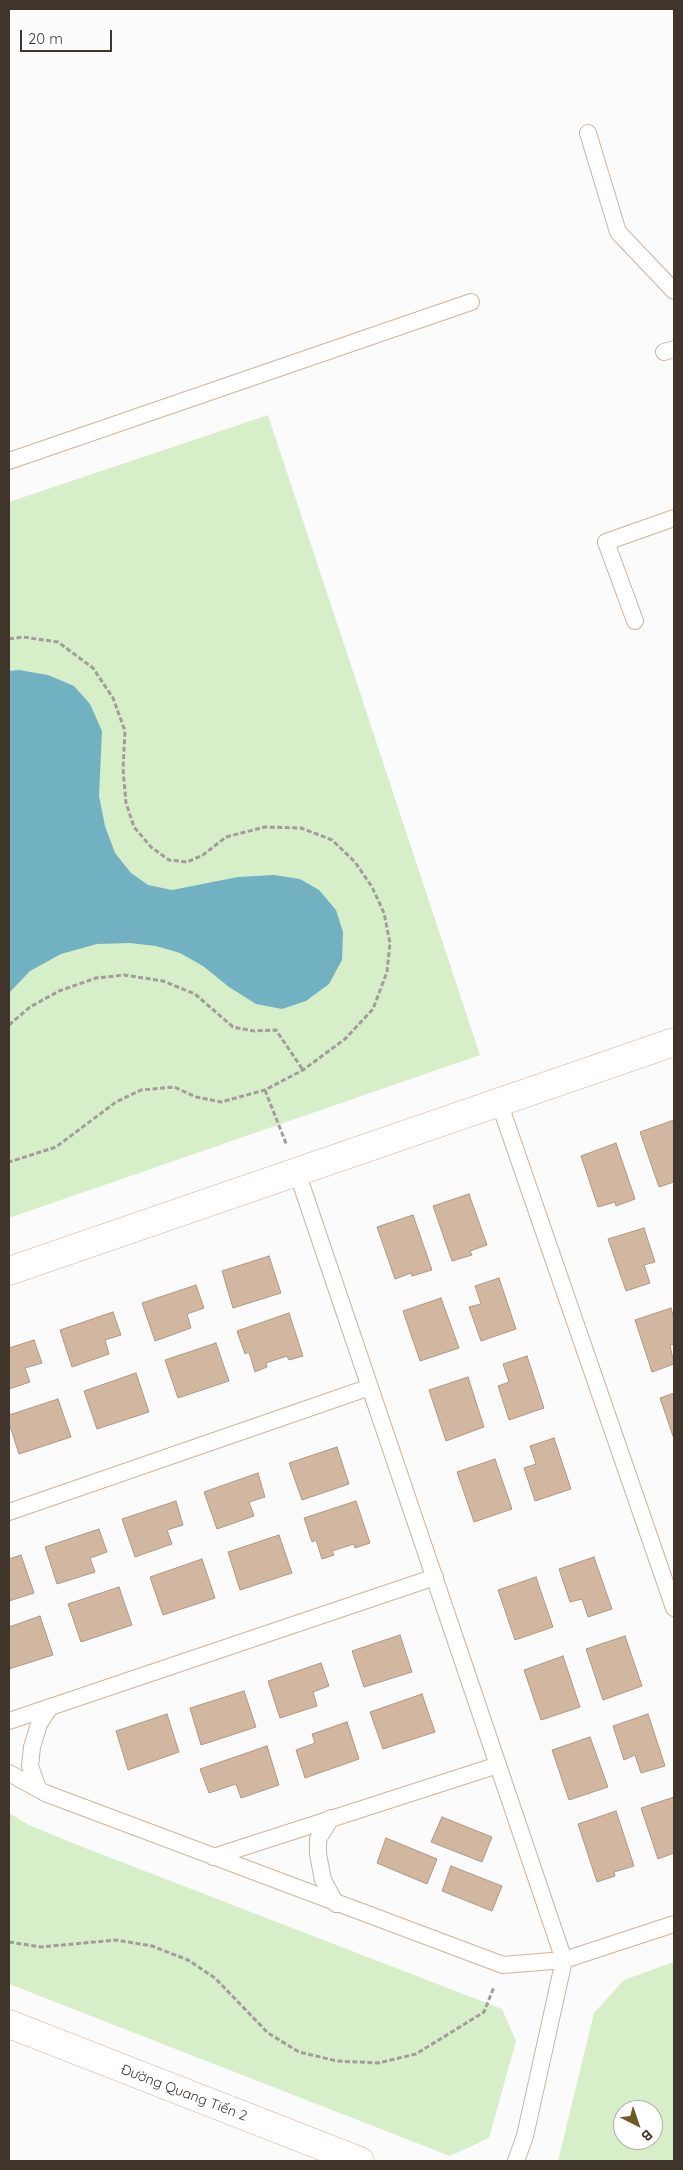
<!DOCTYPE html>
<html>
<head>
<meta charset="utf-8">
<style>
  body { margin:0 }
  #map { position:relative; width:683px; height:2170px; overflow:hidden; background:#fbfbfb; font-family:Quicksand,sans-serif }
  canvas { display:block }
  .frame { position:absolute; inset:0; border:10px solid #3f352b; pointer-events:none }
  .north { position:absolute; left:613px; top:2100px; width:50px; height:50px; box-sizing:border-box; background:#fff; border:1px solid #b2aeaa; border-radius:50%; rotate:139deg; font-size:14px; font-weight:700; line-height:20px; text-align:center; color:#3f352b }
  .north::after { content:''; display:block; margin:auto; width:18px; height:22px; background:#715829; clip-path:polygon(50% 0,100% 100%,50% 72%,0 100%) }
  .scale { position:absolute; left:20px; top:30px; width:92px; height:22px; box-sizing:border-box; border:2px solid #3f352b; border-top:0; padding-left:6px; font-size:15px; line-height:18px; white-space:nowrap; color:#3f352b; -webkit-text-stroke:4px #fff; paint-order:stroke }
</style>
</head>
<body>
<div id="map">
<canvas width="683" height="2170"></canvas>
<div class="frame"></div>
<div class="north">B</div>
<div class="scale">20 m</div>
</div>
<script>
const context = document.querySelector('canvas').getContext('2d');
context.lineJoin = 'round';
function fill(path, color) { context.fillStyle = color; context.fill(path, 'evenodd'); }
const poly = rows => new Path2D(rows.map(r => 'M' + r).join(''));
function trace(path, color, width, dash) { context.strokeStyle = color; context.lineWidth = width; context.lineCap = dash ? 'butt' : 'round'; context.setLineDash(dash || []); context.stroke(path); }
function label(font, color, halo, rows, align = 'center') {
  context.font = font + ' Quicksand,sans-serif'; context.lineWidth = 4; context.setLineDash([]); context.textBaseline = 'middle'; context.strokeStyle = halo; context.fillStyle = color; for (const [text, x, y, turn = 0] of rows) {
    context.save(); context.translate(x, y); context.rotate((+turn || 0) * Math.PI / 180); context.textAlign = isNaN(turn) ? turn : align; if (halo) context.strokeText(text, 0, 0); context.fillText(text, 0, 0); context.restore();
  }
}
fill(poly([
  [268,415,480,1055,9,1218,9,502],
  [9,1813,29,1825,80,1846,502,2009,516,2041,489,2138,450,2156,9,1984],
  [674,1962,674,2161,558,2161,594,2013,624,1980],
  [623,2110,653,2110,653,2140,623,2140]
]), '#d6efc9');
fill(poly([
  [19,670,48,675,74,686,90,704,102,731,99,796,105,826,115,853,131,873,148,885,172,890,238,877,274,875,300,879,319,890,336,910,343,932,342,960,329,984,306,1001,282,1009,256,1004,229,987,203,966,180,953,156,946,130,943,97,944,61,954,30,971,9,993,9,671]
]), '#71b1c2');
const building = poly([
  [674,1120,674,1182,659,1187,640,1132,674,1120],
  [616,1143,635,1199,616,1206,615,1202,598,1207,581,1156,616,1143],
  [469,1194,487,1245,470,1251,472,1255,452,1261,433,1206,469,1194],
  [413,1215,432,1270,412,1276,411,1273,395,1279,377,1227,413,1215],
  [644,1228,655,1262,644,1265,650,1283,626,1291,608,1239,644,1228],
  [269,1256,281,1293,233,1308,222,1271,269,1256],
  [499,1278,516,1329,481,1341,469,1307,481,1304,475,1286,499,1278],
  [196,1285,204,1308,187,1314,191,1328,155,1341,142,1303,196,1285],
  [441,1298,459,1348,420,1361,403,1311,441,1298],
  [671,1308,674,1319,674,1344,670,1345,674,1364,652,1372,635,1320,671,1308],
  [113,1312,121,1335,105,1340,109,1354,72,1367,60,1330,113,1312],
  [289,1313,303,1356,289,1360,287,1356,266,1363,267,1367,255,1372,249,1352,245,1354,237,1331,289,1313],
  [34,1340,42,1363,25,1368,30,1382,9,1389,9,1348,34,1340],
  [216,1343,229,1381,178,1398,165,1360,216,1343],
  [527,1356,544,1408,509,1420,498,1386,509,1382,503,1364,527,1356],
  [136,1373,149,1412,97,1429,84,1391,136,1373],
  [468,1377,484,1427,446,1441,429,1390,468,1377],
  [674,1393,674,1439,660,1398,674,1393],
  [58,1399,71,1437,19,1454,9,1423,9,1415,58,1399],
  [554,1438,571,1489,535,1501,524,1468,536,1464,530,1446,554,1438],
  [337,1447,349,1484,302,1500,289,1463,337,1447],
  [495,1459,512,1509,474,1522,457,1472,495,1459],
  [258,1473,265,1497,249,1502,254,1516,217,1529,204,1492,258,1473],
  [176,1501,183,1525,167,1530,172,1544,135,1557,122,1519,176,1501],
  [356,1501,370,1543,355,1548,354,1544,332,1551,334,1555,322,1559,316,1540,312,1542,304,1518,356,1501],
  [99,1529,107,1552,90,1558,95,1572,57,1584,45,1547,99,1529],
  [279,1535,292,1573,240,1590,228,1552,279,1535],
  [21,1555,34,1593,9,1601,9,1559,21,1555],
  [594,1557,612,1609,588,1617,582,1599,570,1602,559,1569,594,1557],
  [202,1559,215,1598,163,1615,150,1577,202,1559],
  [536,1577,553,1627,515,1640,498,1590,536,1577],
  [119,1587,132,1625,81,1642,68,1604,119,1587],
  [40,1616,53,1655,9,1669,9,1627,40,1616],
  [400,1635,412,1672,364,1687,352,1651,400,1635],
  [625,1636,642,1686,603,1700,586,1649,625,1636],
  [563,1656,580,1707,541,1720,524,1670,563,1656],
  [321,1663,329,1686,313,1692,317,1706,280,1718,268,1681,321,1663],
  [244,1691,256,1727,201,1745,190,1708,244,1691],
  [422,1694,435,1732,383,1749,370,1712,422,1694],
  [167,1714,179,1752,128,1770,116,1731,167,1714],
  [648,1714,665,1766,641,1773,635,1755,624,1760,613,1726,648,1714],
  [347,1722,359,1759,305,1778,296,1750,315,1743,312,1734,347,1722],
  [590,1737,608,1787,569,1800,552,1750,590,1737],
  [267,1746,279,1785,241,1798,236,1784,209,1793,200,1769,267,1746],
  [674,1797,674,1853,658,1859,641,1808,674,1797],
  [616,1811,634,1866,614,1872,615,1876,597,1882,578,1824,616,1811],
  [442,1817,492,1837,482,1862,431,1842,442,1817],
  [386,1838,437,1859,427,1884,377,1863,386,1838],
  [451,1866,502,1886,492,1911,442,1891,451,1866]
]);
fill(building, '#d1b7a0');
trace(building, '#b19882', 1);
const lane = poly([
  [588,133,618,232,674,291],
  [664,352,674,349],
  [9,461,471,302],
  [635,621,606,542,674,518],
  [499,1102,674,1608],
  [297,1172,564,1960,525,2136,516,2161],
  [9,1512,370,1387],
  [9,1721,435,1577],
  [9,1773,45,1793,503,1965,564,1960,674,1924],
  [38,1789,30,1766,32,1747,39,1724,50,1707],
  [331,1818,318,1839,318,1854,323,1880,336,1904],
  [213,1857,498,1765]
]);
const street = poly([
  [9,1271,674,1042],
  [9,2024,360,2161]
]);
trace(lane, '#ceb49d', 18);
trace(street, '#ceb49d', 29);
trace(poly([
  [9,639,23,637,58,642,93,668,113,698,125,731,123,769,126,803,134,827,151,847,169,860,187,862,203,855,226,837,265,827,301,828,332,840,355,862,372,887,384,913,390,943,387,972,373,1009,345,1039,303,1070,265,1090,221,1102,196,1097,174,1087,141,1090,116,1102,56,1147,9,1162],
  [9,1025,30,1007,59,991,96,978,124,975,163,981,195,994,233,1027,254,1031,276,1030,303,1070],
  [265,1090,287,1146],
  [9,1942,41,1947,116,1940,152,1946,188,1960,215,1978,268,2033,299,2052,337,2061,378,2063,416,2054,484,2012,494,1987]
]), '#a29d98', 3, [5, 2.5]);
trace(lane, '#fff', 16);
trace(street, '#fff', 28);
label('14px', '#3f352b', '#fff', [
  ["Đường Quang Tiến 2",184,2093,21]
]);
</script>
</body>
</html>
